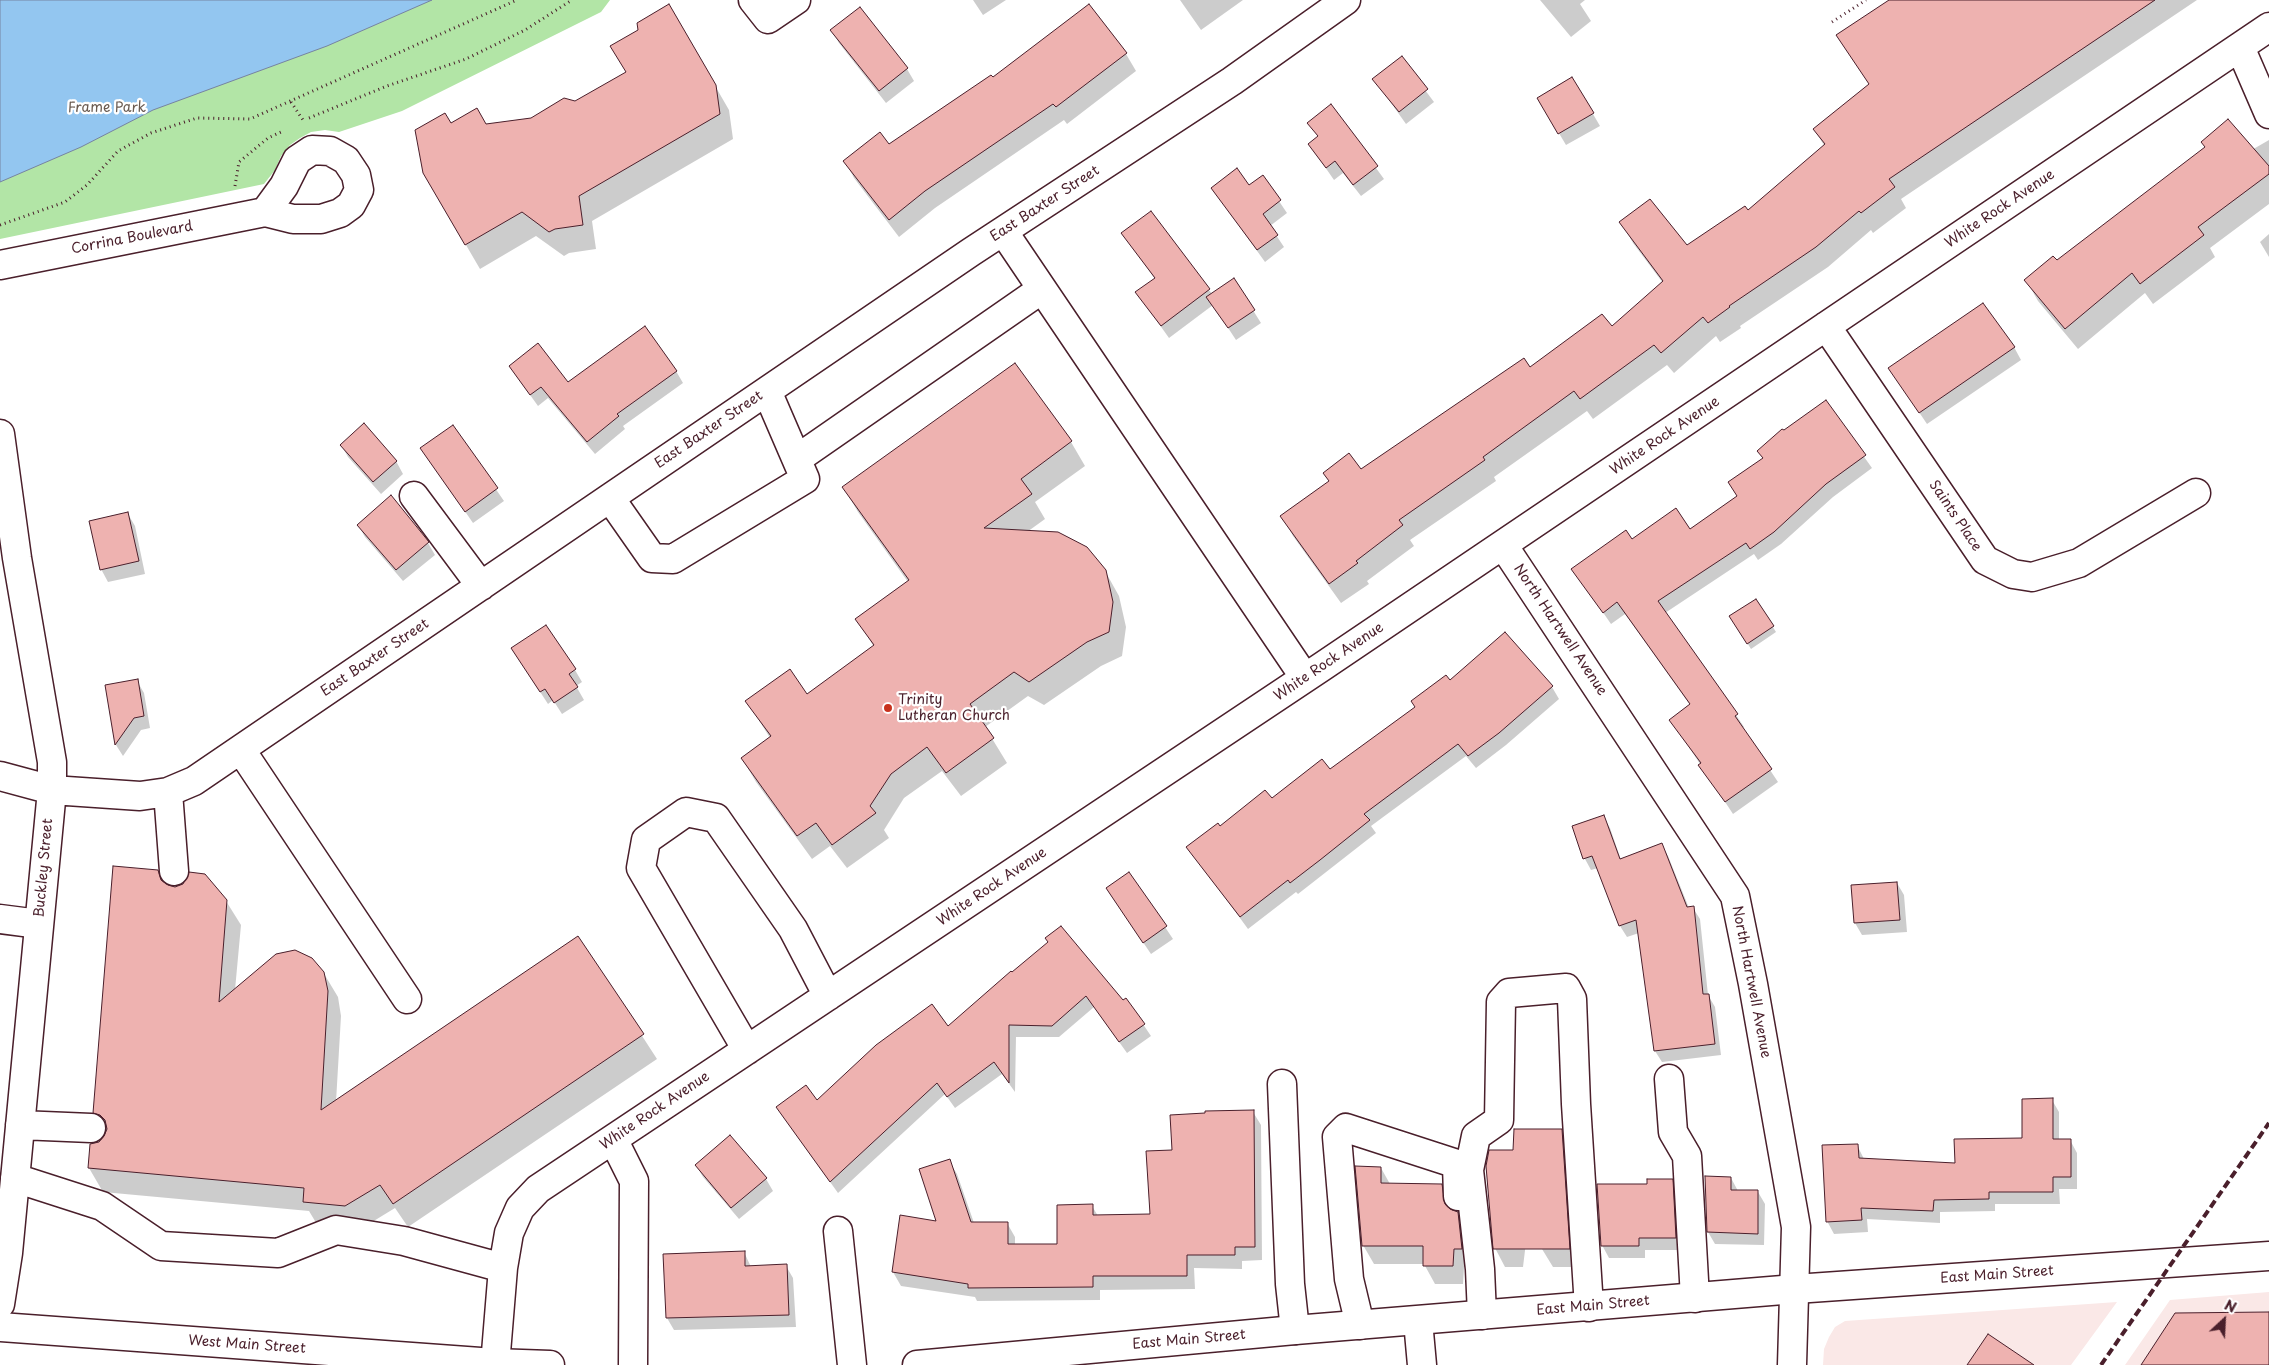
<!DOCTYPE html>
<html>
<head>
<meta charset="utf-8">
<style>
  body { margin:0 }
  #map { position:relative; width:2269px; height:1365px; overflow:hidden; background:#fff; font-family:"Playpen Sans",sans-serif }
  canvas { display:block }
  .north { position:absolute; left:2199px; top:1295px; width:50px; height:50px; -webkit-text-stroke:4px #fff; paint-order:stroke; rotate:25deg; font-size:14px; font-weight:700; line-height:20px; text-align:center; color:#4a1f2b }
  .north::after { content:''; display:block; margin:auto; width:18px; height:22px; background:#4a1f2b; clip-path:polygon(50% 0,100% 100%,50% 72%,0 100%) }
</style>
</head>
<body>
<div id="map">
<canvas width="2269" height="1365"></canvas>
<div class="north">N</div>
</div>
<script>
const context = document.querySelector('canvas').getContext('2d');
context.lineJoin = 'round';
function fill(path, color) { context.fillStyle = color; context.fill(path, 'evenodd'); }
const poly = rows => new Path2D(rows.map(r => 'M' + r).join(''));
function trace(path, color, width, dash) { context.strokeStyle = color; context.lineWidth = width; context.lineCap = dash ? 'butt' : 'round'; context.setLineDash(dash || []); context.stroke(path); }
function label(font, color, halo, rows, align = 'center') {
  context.font = font + ' "Playpen Sans",sans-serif'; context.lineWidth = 4.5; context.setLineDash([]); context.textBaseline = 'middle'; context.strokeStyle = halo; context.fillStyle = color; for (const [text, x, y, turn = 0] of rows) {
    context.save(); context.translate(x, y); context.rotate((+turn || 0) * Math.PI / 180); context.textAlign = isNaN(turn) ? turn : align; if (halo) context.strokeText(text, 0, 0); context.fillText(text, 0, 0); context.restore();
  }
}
fill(poly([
  [2269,1292,2269,1365,2125,1365,2170,1300],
  [2117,1302,2071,1365,1823,1365,1824,1349,1829,1337,1835,1327,1845,1321]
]), '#fae8e7');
fill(poly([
  [0,0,610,0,601,12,402,111,339,132,325,130,311,132,300,138,290,145,281,156,275,170,264,184,0,239]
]), '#b2e5a6');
const water = poly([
  [0,0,432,0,327,46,153,110,81,147,0,182,0,0]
]);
fill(water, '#93c6f0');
trace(water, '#7683a1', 1);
fill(poly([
  [973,0,1006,0,983,15],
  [1180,0,1243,0,1201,30],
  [1540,0,1585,0,1580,4,1591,21,1571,37],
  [1891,0,2197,0,1901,199,1906,208,1873,233,1871,230,1828,267,1740,326,1741,328,1720,342,1716,336,1674,373,1667,365,1593,419,1587,411,1494,477,1496,481,1410,540,1414,546,1367,581,1369,584,1341,603,1293,536,1282,516,1330,483,1324,473,1360,470,1530,369,1612,328,1663,283,1633,243,1621,222,1687,247,1748,212,1825,147,1814,129,1870,85,1838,35],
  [669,6,729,110,733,139,592,221,596,249,569,253,564,256,536,236,480,269,424,173,450,125,485,125,531,119,576,103,627,73,639,30],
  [1089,6,1126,54,1136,71,1067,124,1064,120,935,208,899,237,854,178,845,161,889,146,993,79],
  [832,31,907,69,914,81,886,103,839,43],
  [1401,58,1434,102,1406,124,1374,79],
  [1572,78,1600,126,1566,145,1538,98],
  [1331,106,1384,179,1361,196,1343,173,1334,180,1309,144,1318,137,1309,123],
  [2269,140,2269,204,2210,248,2215,257,2153,304,2145,293,2078,349,2038,301,2026,280],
  [1262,176,1287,213,1270,226,1284,247,1265,262,1212,188,1249,187],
  [1151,213,1212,294,1234,280,1261,323,1236,340,1213,305,1169,338,1137,293,1155,279,1123,234],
  [2269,234,2269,257,2260,242],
  [2014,347,2021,360,1927,424,1890,369],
  [1015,364,1071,442,1085,466,1035,502,1045,519,1027,532,1105,571,1119,596,1126,627,1122,656,1101,666,1044,705,1028,696,985,727,1007,763,961,796,942,771,904,798,884,830,889,838,847,868,830,846,812,859,756,782,742,758,770,738,747,701,807,695,874,647,857,619,908,582,858,512,844,488],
  [510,367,568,383,676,371,683,383,623,426,625,429,595,454,548,398,538,406],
  [1825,402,1872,468,1833,497,1781,544,1758,560,1754,554,1665,613,1736,715,1744,727,1742,728,1778,782,1733,814,1671,720,1690,705,1625,614,1611,624,1573,569,1631,540,1690,531,1738,497,1763,459,1759,452],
  [453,427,504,501,473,523,422,449],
  [341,445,396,461,403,474,381,494,348,457],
  [128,514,135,526,145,574,108,582,101,569],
  [358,525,428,543,435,555,403,581,365,537],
  [1756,600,1776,632,1751,649,1734,622],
  [520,661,575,670,582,682,576,686,584,700,562,714,553,700,548,704],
  [137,681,144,693,150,728,141,730,123,756,116,745,107,686],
  [1552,687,1559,699,1506,745,1476,768,1466,756,1371,826,1376,833,1298,894,1296,892,1248,929,1188,847,1272,800,1330,771],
  [1603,816,1610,828,1621,860,1662,845,1668,856,1689,908,1693,908,1700,919,1708,995,1715,1007,1721,1055,1662,1062,1655,1051,1639,933,1627,937,1620,926,1598,868,1591,870,1585,859,1573,827],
  [157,871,166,885,226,901,241,925,235,990,323,972,338,997,341,1016,336,1102,578,937,657,1059,408,1227,395,1208,359,1230,318,1226,309,1211,103,1192,89,1168,99,1143,106,1134,94,1112],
  [1129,873,1173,939,1151,954,1107,889],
  [1897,883,1904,895,1907,932,1862,935,1855,923],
  [1049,943,1123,1002,1126,999,1151,1036,1127,1053,1094,1007,1059,1037,1016,1037,1015,1092,1002,1074,955,1108,945,1094,838,1193,777,1108,816,1101,948,1027],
  [2052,1100,2059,1112,2059,1140,2070,1140,2077,1153,2077,1189,2059,1189,2060,1204,1995,1204,1995,1211,1940,1212,1940,1223,1867,1219,1868,1232,1834,1234,1827,1221,1857,1145,1864,1159,1956,1164,2023,1139],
  [1253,1112,1261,1125,1262,1260,1242,1261,1242,1269,1194,1268,1195,1289,1100,1290,1100,1300,977,1301,975,1297,901,1286,893,1272,938,1222,949,1161,957,1174,974,1223,1007,1223,1015,1237,1015,1245,1059,1246,1092,1206,1098,1216,1151,1215,1173,1151,1207,1114],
  [1561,1130,1572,1149,1580,1267,1553,1267,1542,1249,1527,1234,1523,1267,1505,1267,1495,1248,1487,1180,1490,1151,1514,1152],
  [696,1165,766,1179,773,1191,739,1219,703,1177],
  [1381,1168,1390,1184,1441,1185,1452,1204,1453,1212,1457,1213,1468,1231,1472,1267,1464,1267,1463,1284,1435,1284,1424,1264,1374,1264,1363,1245],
  [1731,1178,1738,1191,1758,1192,1765,1204,1764,1245,1715,1244,1708,1232],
  [1672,1180,1679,1192,1682,1250,1645,1250,1645,1258,1609,1258,1602,1245,1648,1186],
  [744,1252,751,1267,786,1266,793,1278,796,1327,674,1330,667,1318,664,1255]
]), '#0003');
const building = poly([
  [1889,0,2155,0,1889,179,1895,187,1861,213,1859,211,1816,247,1729,306,1730,307,1708,323,1703,317,1661,353,1654,345,1580,399,1574,391,1483,457,1485,460,1399,520,1403,525,1356,561,1358,563,1329,584,1280,516,1329,481,1323,473,1349,453,1361,469,1524,358,1530,367,1602,314,1612,326,1663,281,1619,222,1650,199,1687,245,1745,206,1748,210,1825,144,1813,129,1869,84,1836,35,1889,0],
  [669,4,716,85,720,114,579,196,583,225,555,229,549,232,522,212,465,245,423,173,415,130,445,113,451,123,477,108,486,124,531,118,564,98,575,101,626,72,610,46,638,30,637,23,669,4],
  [1089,4,1127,53,1056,107,1053,104,925,191,889,220,843,161,880,132,889,144,991,75,993,77,1089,4],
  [860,7,908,68,879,91,830,30,860,7],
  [1402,56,1428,89,1399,112,1372,79,1402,56],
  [1572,77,1594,113,1558,134,1537,98,1572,77],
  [1331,104,1378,166,1353,185,1335,161,1326,168,1308,144,1318,136,1307,123,1331,104],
  [2228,119,2269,166,2269,174,2198,227,2204,235,2140,284,2132,273,2065,329,2024,280,2053,256,2057,260,2205,147,2201,142,2228,119],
  [1237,168,1249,185,1263,175,1281,200,1263,214,1278,235,1257,250,1211,188,1237,168],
  [1151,211,1210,289,1161,326,1135,292,1155,278,1121,233,1151,211],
  [1234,278,1255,310,1228,328,1206,297,1234,278],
  [1983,303,2015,347,1919,413,1888,368,1983,303],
  [645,326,677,371,617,414,619,416,587,442,541,387,530,395,509,366,538,343,568,382,645,326],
  [1015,363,1072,441,1021,479,1032,494,984,528,1058,532,1087,547,1106,570,1113,602,1109,632,1087,642,1029,682,1014,672,970,704,994,738,946,773,927,747,891,774,870,806,876,813,832,845,816,823,797,836,741,758,771,736,745,701,790,669,807,694,874,645,855,619,909,580,842,487,1015,363],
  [1826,400,1866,455,1826,484,1774,532,1750,549,1746,543,1658,601,1738,714,1735,716,1772,769,1725,802,1698,765,1701,763,1669,720,1690,704,1617,602,1603,613,1571,569,1626,530,1632,539,1676,508,1690,529,1737,496,1728,482,1763,458,1757,451,1782,429,1784,430,1826,400],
  [364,423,397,461,373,482,340,445,364,423],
  [453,425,498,488,465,512,420,448,453,425],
  [391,495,429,542,396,570,357,525,391,495],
  [128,512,139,561,100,570,89,521,128,512],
  [1756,599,1774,626,1747,644,1729,616,1756,599],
  [546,625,576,669,569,674,578,687,554,703,545,689,540,692,511,648,546,625],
  [1505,632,1553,686,1499,733,1468,756,1458,744,1364,814,1370,820,1320,860,1290,883,1288,880,1240,917,1186,847,1218,823,1220,826,1265,790,1272,798,1322,759,1330,769,1415,707,1411,701,1446,675,1450,680,1505,632],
  [138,679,144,716,134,718,115,745,105,685,138,679],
  [1604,815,1620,859,1662,843,1687,907,1694,906,1703,994,1709,994,1715,1044,1654,1051,1636,920,1619,926,1592,856,1583,859,1572,826,1604,815],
  [113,866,158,870,161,880,168,885,175,887,183,884,189,872,205,874,227,900,219,1002,276,954,295,950,312,958,324,972,328,991,321,1110,578,936,644,1034,393,1204,380,1185,345,1206,303,1202,304,1188,88,1168,90,1144,99,1142,104,1136,107,1129,105,1120,100,1115,93,1113,113,866],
  [1129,872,1167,926,1143,943,1106,888,1129,872],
  [1897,882,1900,920,1854,923,1851,885,1897,882],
  [1061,926,1123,1000,1126,998,1145,1024,1119,1042,1086,996,1052,1026,1009,1025,1009,1083,994,1062,947,1097,937,1083,830,1182,776,1107,806,1085,817,1100,876,1045,932,1004,948,1026,1011,971,1012,972,1048,942,1045,938,1061,926],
  [2053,1098,2053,1139,2071,1139,2071,1177,2053,1177,2053,1192,1989,1192,1989,1199,1934,1200,1933,1211,1861,1208,1862,1220,1826,1222,1822,1145,1858,1144,1859,1158,1955,1163,1954,1139,2022,1138,2022,1099,2053,1098],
  [1254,1110,1255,1247,1235,1247,1235,1255,1187,1255,1187,1276,1093,1276,1093,1287,968,1288,968,1284,892,1272,900,1215,936,1221,919,1169,950,1159,971,1222,1008,1222,1008,1244,1057,1244,1057,1205,1093,1204,1093,1215,1150,1214,1146,1151,1172,1150,1170,1115,1205,1113,1205,1111,1254,1110],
  [1514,1129,1562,1129,1570,1249,1493,1249,1486,1166,1489,1150,1513,1150,1514,1129],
  [730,1135,767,1178,731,1208,695,1165,730,1135],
  [1355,1166,1381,1167,1381,1183,1442,1184,1445,1204,1450,1209,1458,1212,1462,1249,1454,1249,1453,1266,1423,1266,1423,1246,1362,1246,1355,1166],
  [1705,1176,1731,1177,1731,1190,1758,1190,1758,1234,1707,1232,1705,1176],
  [1647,1179,1673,1179,1676,1238,1639,1238,1639,1246,1601,1246,1597,1184,1647,1184,1647,1179],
  [745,1251,745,1266,787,1264,789,1315,666,1318,663,1254,745,1251],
  [2269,1312,2269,1365,2141,1365,2175,1313,2269,1312],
  [1988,1334,2034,1365,1967,1365,1988,1334]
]);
fill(building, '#eeb2b0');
trace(building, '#4a1f2b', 1);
const minor = poly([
  [753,0,768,19,796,0],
  [2240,47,2269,114],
  [1003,231,1305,678],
  [0,265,265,212,293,219,321,219,340,213,351,205,359,190,356,175,346,160,330,151,312,150,297,160,284,186,265,212],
  [1826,326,1985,560,2013,574,2032,577,2079,563,2196,493],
  [0,434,17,558,52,762,52,790,8,1253,0,1304],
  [797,459,1042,289],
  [414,496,481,586],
  [610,498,652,558,673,559,805,479,767,391],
  [1503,545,1735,896,1753,984,1796,1227,1792,1365],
  [241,750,407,999],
  [0,776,52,790,140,796,168,792,194,781,971,252,1232,81,1346,0],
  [168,792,174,871],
  [0,919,39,924],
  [747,1050,641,868,646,840,686,812,716,818,793,929,828,996],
  [1669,1079,1673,1132,1687,1156,1695,1298],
  [1282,1084,1290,1284,1295,1330],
  [20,1125,91,1128],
  [613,1139,634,1181,633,1365],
  [15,1178,102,1206,161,1246,278,1253,336,1230,404,1241,503,1268],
  [838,1231,852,1365],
  [1482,1315,1480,1269,1469,1170,1476,1136,1499,1120,1501,1002,1509,993,1566,988,1572,999,1576,1104,1589,1307],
  [1418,1321,1422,1365],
  [1360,1325,1349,1279,1337,1137,1346,1128,1457,1164,1458,1196],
  [495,1365,503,1268,509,1233,520,1208,538,1189,1323,666,2269,27]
]);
const major = poly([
  [0,1327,494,1363,550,1365],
  [917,1365,1295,1330,1795,1289,2269,1256]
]);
trace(minor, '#4a1f2b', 31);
trace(major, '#4a1f2b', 31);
trace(poly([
  [1832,22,1866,0],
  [291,102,303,120],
  [309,118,387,86,466,59,525,30,572,0],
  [235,186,239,162,268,138,281,132],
  [0,225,65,202,87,185,118,151,151,133,197,118,250,119,517,0]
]), '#4a1f2b', 3, [1, 4]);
trace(minor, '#fff', 28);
trace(major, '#fff', 28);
trace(poly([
  [2101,1365,2269,1123]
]), '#4a1f2b', 4, [8, 4]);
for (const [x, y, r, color] of [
  [888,708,5,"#c8321e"]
]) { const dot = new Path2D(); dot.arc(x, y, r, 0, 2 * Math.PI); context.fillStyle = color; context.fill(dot); trace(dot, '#fff', 2); }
label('14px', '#695a50', '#fff', [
  ["Frame Park",107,108]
]);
label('14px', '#4a1f2b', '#fff', [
  ["East Baxter Street",1045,204,-33],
  ["White Rock Avenue",2000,209,-34],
  ["Corrina Boulevard",132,238,-11],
  ["East Baxter Street",709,430,-34],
  ["White Rock Avenue",1665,436,-34],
  ["Saints Place",1955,516,56],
  ["North Hartwell Avenue",1560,630,56],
  ["East Baxter Street",375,658,-34],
  ["White Rock Avenue",1329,662,-34],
  ["Buckley Street",44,868,-85],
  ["White Rock Avenue",992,887,-34],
  ["North Hartwell Avenue",1751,982,79],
  ["White Rock Avenue",655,1111,-34],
  ["East Main Street",1997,1275,-4],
  ["East Main Street",1593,1306,-5],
  ["East Main Street",1189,1340,-5],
  ["West Main Street",247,1345,4]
]);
label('14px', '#4a1f2b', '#fff', [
  ["Trinity",898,700],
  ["Lutheran Church",898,716]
], 'left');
</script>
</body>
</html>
